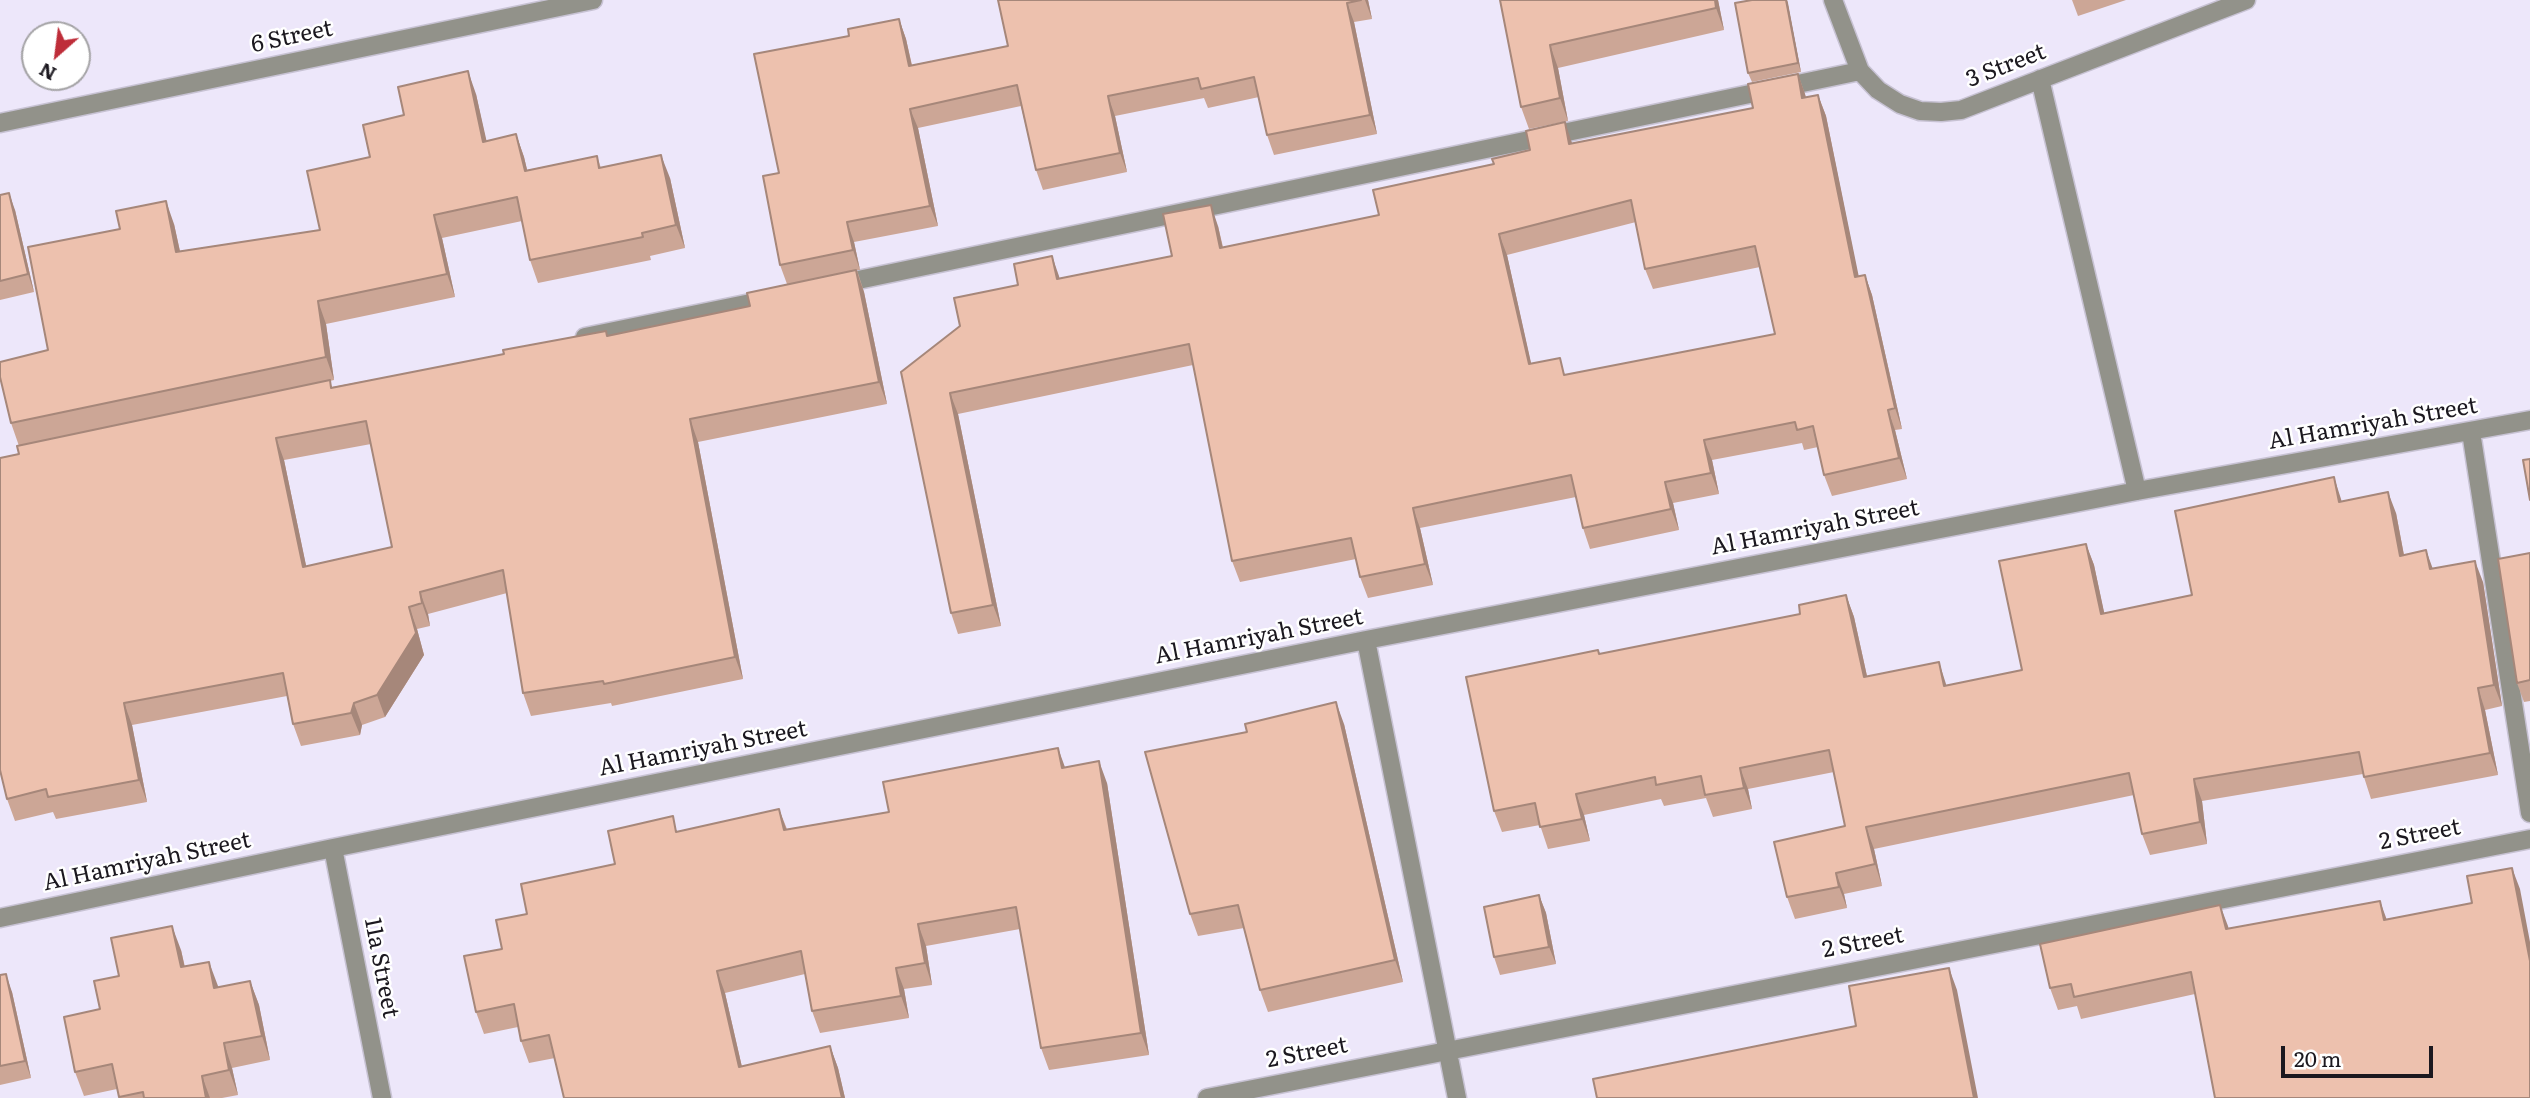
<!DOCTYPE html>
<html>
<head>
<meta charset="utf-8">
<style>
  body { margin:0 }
  #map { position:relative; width:2530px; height:1098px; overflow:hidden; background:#ede7fa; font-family:Literata,serif }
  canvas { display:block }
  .north { position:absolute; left:21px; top:21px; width:70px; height:70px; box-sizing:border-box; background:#fff; border:2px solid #a4a3a5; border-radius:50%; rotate:208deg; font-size:19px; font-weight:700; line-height:28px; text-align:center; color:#1b181f }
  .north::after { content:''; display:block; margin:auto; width:24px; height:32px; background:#be2d39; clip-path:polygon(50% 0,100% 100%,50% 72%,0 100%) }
  .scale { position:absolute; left:2281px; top:1046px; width:152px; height:32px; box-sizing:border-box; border:4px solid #1b181f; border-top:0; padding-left:9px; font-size:21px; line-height:24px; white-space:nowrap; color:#1b181f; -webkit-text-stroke:5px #fff; paint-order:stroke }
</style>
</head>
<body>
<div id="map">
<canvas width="2530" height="1098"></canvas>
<div class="north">N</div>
<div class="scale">20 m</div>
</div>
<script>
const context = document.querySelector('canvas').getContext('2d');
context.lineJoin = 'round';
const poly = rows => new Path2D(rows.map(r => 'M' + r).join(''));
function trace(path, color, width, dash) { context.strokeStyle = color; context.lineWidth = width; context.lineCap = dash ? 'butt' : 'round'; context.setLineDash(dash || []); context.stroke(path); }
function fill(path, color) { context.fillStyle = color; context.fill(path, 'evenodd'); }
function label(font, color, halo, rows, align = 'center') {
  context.font = font + ' Literata,serif'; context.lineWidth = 5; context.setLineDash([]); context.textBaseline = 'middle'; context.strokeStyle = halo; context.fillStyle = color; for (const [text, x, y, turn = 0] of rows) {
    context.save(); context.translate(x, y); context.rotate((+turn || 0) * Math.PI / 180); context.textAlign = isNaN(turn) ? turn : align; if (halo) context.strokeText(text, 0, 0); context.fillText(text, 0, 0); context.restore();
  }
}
const street = poly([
  [1833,0,1860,71,1878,90,1900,104,1920,111,1941,112,1961,110,2246,0],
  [2040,79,2137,491],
  [0,123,593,0],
  [839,284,1860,71],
  [585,337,770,299],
  [2471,432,2530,813],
  [1366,640,1457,1098],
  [333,848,382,1098],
  [0,918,333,848,1366,640,2137,491,2530,420],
  [1207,1098,2530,839]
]);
trace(street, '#c7c2d3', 21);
trace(street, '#92928a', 18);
fill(poly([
  [998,0,1368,0,1372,19,1354,22,1377,134,1274,155,1267,135,1259,97,1208,108,1204,98,1115,116,1127,172,1043,190,1036,170,1021,106,918,128,938,226,854,242,860,270,857,270,864,292,887,404,698,442,743,679,612,706,611,703,531,716,523,693,507,593,428,614,430,626,417,629,424,655,385,717,362,725,360,735,301,746,293,724,287,696,132,725,147,802,56,819,53,812,15,821,7,799,19,446,11,423,48,350,174,224,180,251,320,230,370,157,404,115,476,94,486,141,516,134,524,157,527,170,597,156,601,168,670,178,685,248,650,256,651,260,538,283,530,260,522,221,442,238,455,297,326,324,334,380,330,381,332,387,608,336,750,306,787,284,780,265,779,173,849,36,899,19,906,39,912,65,1008,46],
  [371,444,392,547,306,566,284,460],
  [1500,0,1718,0,1724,30,1558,68,1568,121,1529,129,1521,107],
  [1752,0,1787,0,1801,72,1752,82,1748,73],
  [2072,0,2126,0,2078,16],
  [1798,74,1806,97,1818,95,1826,116,1858,276,1865,275,1872,295,1902,429,1895,430,1907,479,1832,496,1824,475,1818,447,1804,450,1802,443,1712,460,1719,494,1673,503,1679,530,1590,549,1583,528,1576,497,1420,528,1433,585,1368,598,1360,577,1356,559,1240,582,1232,561,1193,365,958,414,1001,626,958,634,951,613,901,372,1018,285,1060,279,1172,256,1218,226,1223,247,1379,215,1494,164,1573,144,1753,108],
  [1636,222,1645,269,1653,289,1760,267,1775,334,1567,375,1531,364,1507,255],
  [0,195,15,210,34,292,0,300],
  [2342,501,2396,513,2404,555,2433,569,2483,582,2502,706,2485,710,2498,775,2371,799,2363,774,2202,801,2207,844,2150,855,2142,834,2134,795,1874,849,1882,886,1844,894,1847,908,1795,919,1787,897,1845,826,1834,772,1748,789,1752,809,1713,817,1706,798,1664,806,1661,799,1584,815,1590,841,1548,849,1540,825,1502,832,1494,811,1598,650,1600,654,1800,614,1846,595,1854,617,1867,676,1947,686,2022,670,2086,544,2094,565,2104,613,2192,595],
  [2530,553,2530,701,2524,702,2517,683],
  [1344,724,1403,982,1268,1012,1260,990,1244,928,1198,936,1190,914],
  [1065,768,1107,783,1149,1055,1049,1070,1041,1048,1020,929,926,946,932,985,904,989,909,1018,820,1033,812,1011,805,974,725,993,742,1067,830,1046,838,1068,845,1098,564,1098,555,1058,529,1063,521,1041,518,1027,484,1034,476,1012,502,949,527,914,615,864,678,832,779,809,787,829,889,812],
  [2520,889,2195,994,2081,1019,2077,1006,2058,1010,2050,988,2229,929,2387,919,2472,903],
  [1539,895,1546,913,1556,964,1500,975,1494,957],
  [181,950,185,967,218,988,250,981,259,1005,270,1060,232,1068,238,1095,222,1098,119,1098,117,1089,84,1096,75,1072,100,1009,119,976],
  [0,975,12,992,31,1078,0,1085]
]), '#cca696');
fill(poly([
  [1365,0,1368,0,1372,19],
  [1715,0,1718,0,1724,30,1716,8],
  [1786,0,1787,0,1788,3,1801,72,1798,63],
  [1347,3,1354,22,1377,134,1370,115],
  [899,19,906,39,916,85,909,66],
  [1550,45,1558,68,1568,121,1560,98],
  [468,71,476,94,492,165,483,142],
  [1798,74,1805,94,1810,119,1802,98],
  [1818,95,1826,116,1863,297,1855,277],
  [1108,96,1115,116,1127,172,1120,153],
  [910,109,918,128,938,226,930,206],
  [1565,122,1572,143,1577,165,1569,144],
  [516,134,524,157,533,194,525,171],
  [661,155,670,178,685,248,676,225],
  [9,193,15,210,34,292,28,274],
  [166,201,174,224,185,275,176,252],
  [1211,205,1218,226,1227,268,1220,248],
  [434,215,442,238,455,297,447,274],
  [847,222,854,242,860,270,853,250],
  [1499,234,1507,255,1536,385,1529,364],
  [1052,256,1059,276,1064,300,1057,279],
  [856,270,864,292,887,404,879,382],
  [1865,275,1872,295,1902,429,1895,408],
  [318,301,326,324,334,380,326,357],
  [950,393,958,414,1001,626,993,605],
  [1888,410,1895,430,1907,479,1899,458],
  [690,419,698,442,743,679,735,657],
  [276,438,284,460,311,589,303,567],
  [1704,440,1712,460,1719,494,1711,473],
  [2334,477,2341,499,2347,523,2339,502],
  [1665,482,1673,503,1679,530,1671,509],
  [2388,492,2396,513,2408,577,2400,556],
  [1413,508,1420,528,1433,585,1425,564],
  [2086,544,2094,565,2109,635,2101,614],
  [2426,550,2434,572,2430,569],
  [2475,561,2483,582,2502,706,2494,685],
  [420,592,428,614,430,626,422,603],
  [1846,595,1854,617,1872,699,1864,677],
  [409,607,417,629,424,655,385,717,377,695],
  [1939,662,1946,684,1951,708,1944,686],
  [2478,688,2485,710,2498,775,2490,753],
  [1336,702,1344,724,1403,982,1395,960],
  [124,703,132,725,147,802,139,780],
  [354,703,362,725,360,735,351,713],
  [1058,748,1066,770,1062,768],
  [1099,761,1107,783,1149,1055,1141,1033],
  [1740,768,1748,789,1752,809,1744,788],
  [2194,779,2202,801,2207,844,2200,822],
  [1576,794,1584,815,1590,841,1582,819],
  [779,809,787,831,784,830],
  [1866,827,1874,849,1882,886,1875,864],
  [2512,868,2520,889,2530,942,2530,961],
  [1836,873,1844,894,1847,908,1839,887],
  [1539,895,1546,913,1556,964,1549,947],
  [2380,901,2388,923,2384,920],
  [2220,905,2228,926,2234,951,2226,929],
  [918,924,926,946,932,985,925,963],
  [172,926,181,950,190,992,181,967],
  [209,962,218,986,223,1013,214,988],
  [896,968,904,989,909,1018,901,996],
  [1949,968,1957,990,1978,1098,1974,1098],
  [717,971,725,993,747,1089,739,1067],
  [6,974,12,992,31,1078,25,1061],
  [250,981,259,1005,270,1060,262,1036],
  [224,1043,232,1068,238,1095,229,1070],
  [830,1046,838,1068,845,1098,842,1098],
  [202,1076,210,1098,206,1098]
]), '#a6877a');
const building = poly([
  [998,0,1361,0,1347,3,1370,115,1267,135,1254,77,1201,89,1198,78,1108,96,1120,153,1036,170,1017,85,910,109,930,206,847,222,853,250,780,265,763,176,779,173,754,54,849,36,848,29,899,19,909,66,1008,46,998,0],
  [1500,0,1715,0,1716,8,1550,45,1560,98,1521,107,1500,0],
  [1752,0,1786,0,1798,63,1748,73,1735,3,1752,0],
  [468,71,483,142,516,134,525,171,597,156,599,168,661,155,676,225,642,233,643,237,530,260,517,197,434,215,447,274,318,301,326,357,11,423,0,377,0,362,48,350,28,247,120,229,116,211,166,201,176,252,320,230,307,171,370,157,363,125,404,115,398,87,468,71],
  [1798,74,1802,98,1818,95,1855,277,1865,275,1895,408,1888,410,1899,458,1824,475,1813,426,1797,430,1795,422,1704,440,1711,473,1665,482,1671,509,1583,528,1571,475,1413,508,1425,564,1360,577,1351,538,1232,561,1189,344,950,393,993,605,951,613,901,372,960,326,954,298,1018,285,1014,264,1052,256,1057,279,1172,256,1163,214,1211,205,1220,248,1379,215,1373,190,1494,164,1492,159,1530,150,1526,131,1565,122,1569,144,1753,108,1748,84,1798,74],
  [1631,200,1645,269,1755,246,1775,334,1564,375,1560,358,1529,364,1499,234,1631,200],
  [9,193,28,274,0,281,0,195,9,193],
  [856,270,879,382,690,419,735,657,604,684,603,681,523,693,503,570,420,592,422,603,409,607,416,633,377,695,354,703,351,713,293,724,283,673,124,703,139,780,48,797,46,789,7,799,0,770,0,458,19,454,17,446,330,380,331,388,504,354,503,350,606,331,607,336,750,306,747,293,856,270],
  [366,421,392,547,303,567,276,438,366,421],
  [2530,459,2530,500,2523,460,2530,459],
  [2334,477,2339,502,2388,492,2400,556,2426,550,2430,569,2475,561,2494,685,2478,688,2490,753,2364,777,2359,752,2194,779,2200,822,2142,834,2129,773,1866,827,1875,864,1836,873,1839,887,1787,897,1774,842,1845,826,1829,750,1740,768,1744,788,1705,795,1701,776,1656,785,1655,777,1576,794,1582,819,1540,827,1535,803,1494,811,1466,677,1598,650,1599,654,1800,614,1799,605,1846,595,1864,677,1939,662,1944,686,2022,670,1999,561,2086,544,2101,614,2192,595,2175,511,2334,477],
  [2530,553,2530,680,2517,683,2498,559,2530,553],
  [1336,702,1395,960,1260,990,1238,905,1190,914,1145,752,1247,732,1245,724,1336,702],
  [1058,748,1062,768,1099,761,1141,1033,1041,1048,1016,907,918,924,925,963,896,968,901,996,812,1011,801,951,717,971,739,1067,830,1046,842,1098,564,1098,549,1035,521,1041,514,1004,476,1012,464,956,502,949,496,920,527,914,521,884,615,864,608,831,673,816,676,832,779,809,784,830,889,812,883,782,1058,748],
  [2512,868,2530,961,2530,1098,2215,1098,2191,972,2074,997,2071,984,2050,988,2040,944,2220,905,2226,929,2380,901,2384,920,2472,903,2467,876,2512,868],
  [1539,895,1549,947,1494,957,1484,907,1539,895],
  [172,926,181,967,209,962,214,988,250,981,262,1036,224,1043,229,1070,202,1076,206,1098,144,1098,143,1092,119,1097,112,1064,75,1072,64,1017,100,1009,94,981,119,976,111,938,172,926],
  [1949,968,1974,1098,1597,1098,1593,1079,1856,1026,1849,986,1949,968],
  [6,974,25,1061,0,1066,0,975,6,974]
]);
fill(building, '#edc1ae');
trace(building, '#a6877a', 2);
label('23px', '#1b181f', '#fff', [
  ["6 Street",292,37,-12],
  ["3 Street",2006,66,-21],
  ["Al Hamriyah Street",2373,424,-10],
  ["Al Hamriyah Street",1815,528,-11],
  ["Al Hamriyah Street",1259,637,-11],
  ["Al Hamriyah Street",703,749,-11],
  ["2 Street",2420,835,-11],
  ["Al Hamriyah Street",147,862,-12],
  ["2 Street",1863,943,-11],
  ["11a Street",381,968,79],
  ["2 Street",1307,1053,-11]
]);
</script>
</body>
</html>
